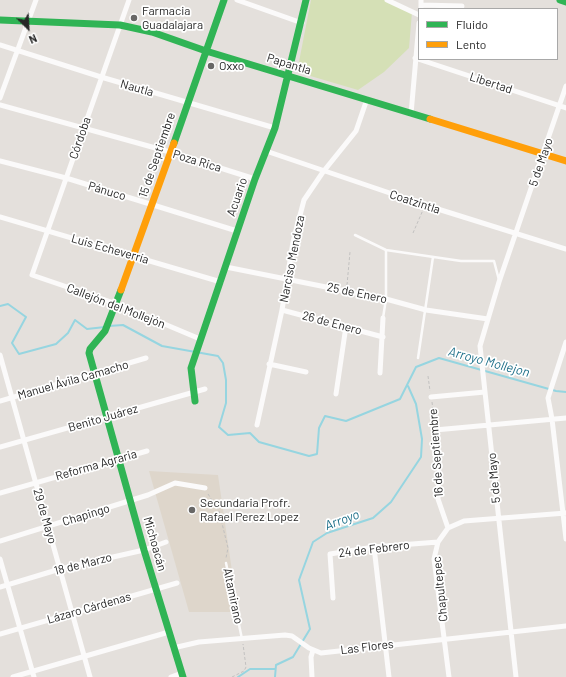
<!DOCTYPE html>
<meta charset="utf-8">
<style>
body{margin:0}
#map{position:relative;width:566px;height:677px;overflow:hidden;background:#e4e0dc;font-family:Barlow,sans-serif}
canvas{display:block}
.legend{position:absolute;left:418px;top:8px;width:140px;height:52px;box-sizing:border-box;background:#fff;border:1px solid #a8a8a8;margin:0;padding:5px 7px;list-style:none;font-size:12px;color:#262626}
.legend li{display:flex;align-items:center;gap:8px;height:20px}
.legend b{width:20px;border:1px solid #a8a8a8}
.north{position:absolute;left:8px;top:8px;width:40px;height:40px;-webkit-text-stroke:3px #fff;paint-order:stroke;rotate:156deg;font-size:11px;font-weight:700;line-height:16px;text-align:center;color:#262626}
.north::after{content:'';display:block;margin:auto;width:14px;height:18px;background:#262626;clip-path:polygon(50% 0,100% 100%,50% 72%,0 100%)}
</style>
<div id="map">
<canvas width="566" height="677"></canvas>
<ul class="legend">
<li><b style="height:5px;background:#30b455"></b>Fluido</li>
<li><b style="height:5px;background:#ff9f0a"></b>Lento</li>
</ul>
<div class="north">N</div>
</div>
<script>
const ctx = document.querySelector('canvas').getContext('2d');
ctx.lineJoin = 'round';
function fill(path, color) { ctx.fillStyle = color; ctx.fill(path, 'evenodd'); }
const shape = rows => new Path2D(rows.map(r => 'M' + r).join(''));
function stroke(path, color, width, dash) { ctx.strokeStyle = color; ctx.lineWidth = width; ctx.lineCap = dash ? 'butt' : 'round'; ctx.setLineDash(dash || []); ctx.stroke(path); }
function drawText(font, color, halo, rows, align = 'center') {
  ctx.font = font + ' Barlow,sans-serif'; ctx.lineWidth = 3.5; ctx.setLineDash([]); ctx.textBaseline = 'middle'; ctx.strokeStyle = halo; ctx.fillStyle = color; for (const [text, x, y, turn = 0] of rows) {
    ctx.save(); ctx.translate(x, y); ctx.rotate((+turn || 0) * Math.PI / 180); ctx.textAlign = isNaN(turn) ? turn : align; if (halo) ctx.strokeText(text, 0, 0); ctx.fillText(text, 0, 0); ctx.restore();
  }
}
const education = shape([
 [149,471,218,475,238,612,189,612]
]);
const pitch = shape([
 [311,0,386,0,412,12,409,48,384,72,358,90,297,72]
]);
const stream = shape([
 [0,306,8,304,26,317,12,343,19,354,56,344,68,333,75,320,87,329,105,327],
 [109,326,123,325,162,346,218,356,223,363,226,380,226,403,219,427,228,435,250,433,259,442,309,456,317,454,319,428,325,416,346,421,400,399,416,367,439,358,556,391,566,392],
 [238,677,250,669,275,669],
 [275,677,276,665,293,657,310,629,299,580,313,542,327,533,373,518,391,502,421,457,422,439,416,404,408,386]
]);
const path = shape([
 [413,233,423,210],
 [347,285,350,252],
 [428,376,430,391],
 [432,402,435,425],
 [436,436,439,465],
 [208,494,219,511,228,548,226,558],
 [232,677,244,671,246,667,243,644]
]);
const lane = shape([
 [355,235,386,250,461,261,494,261,499,280],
 [383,318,386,299,386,250],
 [418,358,433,257],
 [226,563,242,639]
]);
const street = shape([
 [129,0,32,275,117,304,200,339],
 [237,0,302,23],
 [387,0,419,15],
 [421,5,462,6,461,9],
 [421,9,421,0],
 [0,45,101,77,275,128],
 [415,58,566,108],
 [0,98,36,0],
 [0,105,170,152,255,179],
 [411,114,419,23],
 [266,151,425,205,566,249],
 [0,161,66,178,237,231],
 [0,217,221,282],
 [226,267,386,299,426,310,488,319],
 [282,310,383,337],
 [566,342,548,398,552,419,566,539],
 [0,355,90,677],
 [269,364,306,372],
 [380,373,383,318],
 [336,394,346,326],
 [431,397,485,392],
 [0,401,146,358],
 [257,425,282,310,293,242,304,200,323,172,356,131,367,99],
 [435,430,566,418],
 [0,447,205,389],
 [439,471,438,499,448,528],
 [0,493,147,451],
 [0,541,148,495,175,483,205,488],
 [374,547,389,677],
 [0,559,34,677],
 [0,587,60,569,144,550,166,542],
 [333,598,330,554,374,547,438,542],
 [0,634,177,583],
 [173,648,199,642,285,635,292,636,309,648,321,653,566,626],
 [13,677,169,632],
 [171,677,182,673],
 [312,677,311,657,313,650],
 [449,677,434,559,438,542,448,528,464,521,566,513],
 [516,677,480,346,499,282,566,86]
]);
const fast = shape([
 [560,0,566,2],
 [0,20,120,25,152,32,206,51,430,119],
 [174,143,224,0],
 [121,290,105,331,90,349,89,353,144,550,183,677],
 [195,401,191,368,255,179,275,128,306,0]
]);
const slow = shape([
 [430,119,566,161],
 [121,290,174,143]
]);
const markers = [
 [134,18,4,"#686766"],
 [211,66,4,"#686766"],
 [192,510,4,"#686766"]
];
const poiNames = [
 ["Farmacia",142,11],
 ["Guadalajara",142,25],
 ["Oxxo",219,66],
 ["Secundaria Profr.",200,503],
 ["Rafael Perez Lopez",200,517]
];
const streetNames = [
 ["Papantla",289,64,17],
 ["Libertad",491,83,18],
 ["Nautla",137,88,16],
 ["Córdoba",80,138,-71],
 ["15 de Septiembre",157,155,-71],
 ["Poza Rica",197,161,17],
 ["5 de Mayo",541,162,-71],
 ["Pánuco",107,191,17],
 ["Acuario",237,197,-71],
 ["Coatzintla",415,202,18],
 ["Luis Echeverría",110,249,16],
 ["Narciso Mendoza",292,259,-79],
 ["25 de Enero",357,293,12],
 ["Callejón del Mollejón",116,306,21],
 ["26 de Enero",332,323,15],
 ["Manuel Ávila Camacho",73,380,-16],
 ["Benito Juárez",103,418,-16],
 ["16 de Septiembre",436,453,-94],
 ["Reforma Agraria",96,465,-16],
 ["5 de Mayo",494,478,-95],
 ["Chapingo",86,515,-17],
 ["29 de Mayo",45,516,74],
 ["Michoacán",155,544,74],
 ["24 de Febrero",374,549,-7],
 ["18 de Marzo",83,564,-14],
 ["Chapultepec",440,589,-96],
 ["Altamirano",233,596,78],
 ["Lázaro Cárdenas",89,608,-16],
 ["Las Flores",367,647,-7]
];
const waterNames = [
 ["Arroyo Mollejon",489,362,15],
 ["Arroyo",342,520,-20]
];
fill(education, '#ded6cb');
fill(pitch, '#d5e0b6');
stroke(stream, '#96d5e0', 2);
stroke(path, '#c2c1c0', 1, [3, 2]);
stroke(lane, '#fbfafa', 2.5);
stroke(street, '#fbfafa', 5);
stroke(fast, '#30b455', 7);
stroke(slow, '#ff9f0a', 7);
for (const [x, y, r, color] of markers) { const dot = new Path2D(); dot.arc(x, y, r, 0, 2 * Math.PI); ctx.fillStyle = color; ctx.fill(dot); stroke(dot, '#fff', 1.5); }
drawText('12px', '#262626', '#fff', poiNames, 'left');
drawText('12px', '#262626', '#fff', streetNames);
drawText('italic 13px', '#1a6d87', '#fff', waterNames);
</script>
